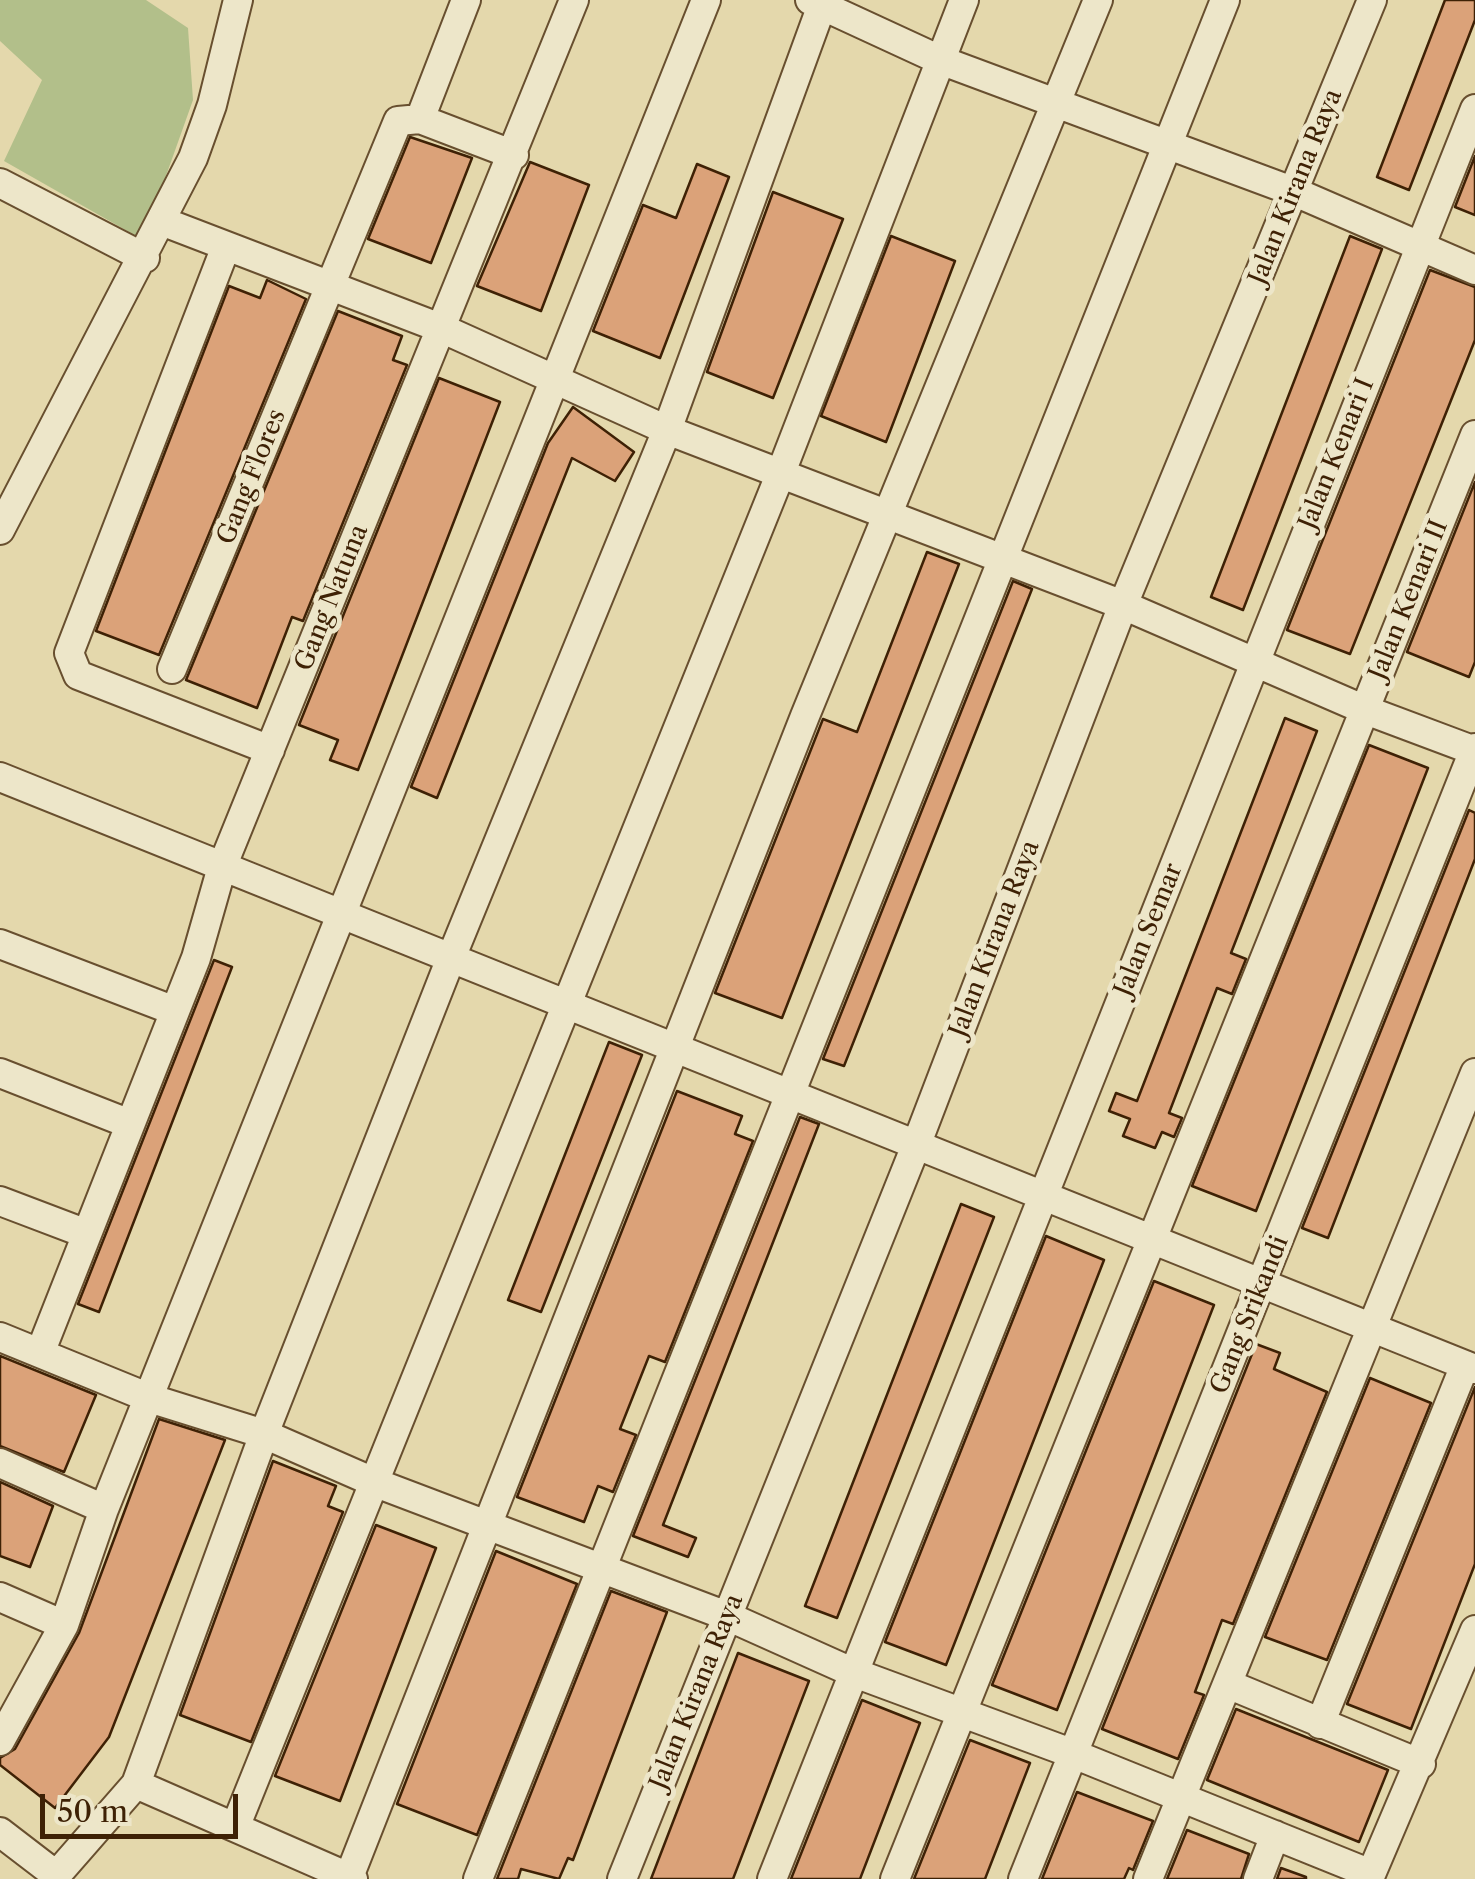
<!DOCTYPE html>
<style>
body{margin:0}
#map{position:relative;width:1475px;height:1879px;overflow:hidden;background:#e4d8ac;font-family:"Libre Caslon Text",serif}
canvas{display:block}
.scale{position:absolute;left:40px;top:1794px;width:198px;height:45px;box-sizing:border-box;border:5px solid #3e2105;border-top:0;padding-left:12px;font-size:30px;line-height:35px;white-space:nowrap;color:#3e2105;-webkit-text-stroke:8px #ede6c9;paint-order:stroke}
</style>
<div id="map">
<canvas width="1475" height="1879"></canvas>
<div class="scale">50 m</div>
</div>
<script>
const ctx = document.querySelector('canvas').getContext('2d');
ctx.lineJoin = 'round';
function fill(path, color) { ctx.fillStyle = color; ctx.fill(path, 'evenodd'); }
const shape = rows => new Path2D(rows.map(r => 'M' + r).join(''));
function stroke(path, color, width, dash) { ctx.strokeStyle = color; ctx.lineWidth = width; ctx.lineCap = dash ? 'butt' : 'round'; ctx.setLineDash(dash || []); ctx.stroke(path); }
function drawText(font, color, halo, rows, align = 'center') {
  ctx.font = font + ' "Libre Caslon Text",serif'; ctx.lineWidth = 10; ctx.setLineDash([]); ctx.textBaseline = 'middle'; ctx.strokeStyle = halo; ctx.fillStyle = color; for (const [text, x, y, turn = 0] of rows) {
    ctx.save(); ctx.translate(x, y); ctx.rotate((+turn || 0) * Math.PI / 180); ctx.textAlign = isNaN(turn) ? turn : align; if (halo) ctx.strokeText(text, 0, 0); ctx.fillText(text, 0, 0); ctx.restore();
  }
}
const green = shape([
 [0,0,146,0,188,28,193,100,157,201,136,236,4,161,42,80,0,41]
]);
const building = shape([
 [1445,0,1475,0,1475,20,1409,190,1377,177,1445,0],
 [410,137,472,158,431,263,368,239,410,137],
 [1475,156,1475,215,1455,207,1475,156],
 [530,162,589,185,541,311,477,286,530,162],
 [697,164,729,177,660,358,593,331,643,205,676,218,697,164],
 [773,192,843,219,773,398,707,372,773,192],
 [891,236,955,261,886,442,821,416,891,236],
 [1350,236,1382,249,1243,610,1211,597,1350,236],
 [1430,270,1475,287,1475,340,1350,654,1287,630,1430,270],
 [267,280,306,299,159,655,96,631,229,286,260,298,267,280],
 [338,311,402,336,393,360,407,365,303,621,292,617,257,708,186,680,338,311],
 [439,378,500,402,358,770,330,760,338,740,299,725,439,378],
 [573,407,634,452,615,481,572,458,437,798,411,787,548,443,573,407],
 [1475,482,1475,662,1469,677,1407,652,1475,482],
 [927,552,959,564,782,1018,715,993,823,719,857,732,927,552],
 [1013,581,1032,589,844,1066,823,1059,1013,581],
 [1285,718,1317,731,1231,953,1246,959,1232,994,1217,988,1169,1113,1182,1118,1174,1137,1162,1132,1155,1148,1123,1136,1130,1119,1109,1111,1116,1093,1137,1101,1285,718],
 [1369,745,1428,768,1256,1211,1192,1186,1369,745],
 [1469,810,1475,813,1475,859,1328,1238,1302,1228,1469,810],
 [214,960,232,967,99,1312,78,1304,214,960],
 [609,1042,642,1055,541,1312,508,1300,609,1042],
 [677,1091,742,1116,735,1134,753,1141,665,1362,649,1356,620,1429,636,1435,613,1492,598,1486,584,1522,517,1497,677,1091],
 [800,1117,819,1124,663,1525,696,1538,688,1557,633,1536,800,1117],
 [961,1204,994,1217,837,1618,805,1606,961,1204],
 [1046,1236,1104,1260,946,1665,885,1642,1046,1236],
 [1154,1281,1214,1305,1057,1710,992,1685,1154,1281],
 [1256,1344,1280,1353,1274,1369,1327,1392,1233,1624,1222,1620,1195,1692,1204,1695,1178,1759,1102,1729,1256,1344],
 [0,1356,96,1395,64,1472,0,1446,0,1356],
 [1370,1378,1431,1403,1327,1660,1265,1637,1370,1378],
 [1475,1387,1475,1564,1411,1729,1347,1704,1475,1387],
 [159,1419,225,1440,109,1737,55,1808,0,1765,0,1758,15,1749,79,1633,159,1419],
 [273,1461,336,1486,328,1506,343,1512,251,1742,180,1715,273,1461],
 [0,1482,53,1506,30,1567,0,1556,0,1482],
 [376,1525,436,1548,340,1801,275,1776,376,1525],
 [496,1551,577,1584,477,1835,397,1804,496,1551],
 [611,1591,667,1612,573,1860,568,1858,559,1879,521,1869,518,1879,497,1879,611,1591],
 [738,1653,809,1681,733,1879,651,1879,738,1653],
 [862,1700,920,1723,860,1879,791,1879,862,1700],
 [1236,1709,1388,1770,1359,1842,1207,1780,1236,1709],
 [970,1740,1030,1763,985,1879,914,1879,970,1740],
 [1077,1792,1153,1821,1133,1870,1129,1868,1124,1879,1042,1879,1077,1792],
 [1187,1830,1249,1854,1241,1879,1167,1879,1187,1830],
 [1281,1868,1306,1877,1306,1879,1277,1879,1281,1868]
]);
const minor = shape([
 [810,0,940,60,1295,192,1475,270],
 [420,119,466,0],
 [0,183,145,258],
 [164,222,443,329,667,430,1123,605,1363,709,1475,751],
 [225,249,69,653,78,675,270,750],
 [0,530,193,158,212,105,238,0],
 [172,669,398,121,420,119,514,155],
 [0,777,1475,1369],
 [0,944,175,1011],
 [0,1073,130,1124],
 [0,1201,87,1234],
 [0,1337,152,1399,264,1434,376,1483,727,1616,852,1672,1071,1753,1371,1874],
 [40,1353,196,958,222,867,574,0],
 [0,1463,104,1509],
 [0,1597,64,1625],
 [1230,1685,1421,1764],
 [1320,1724,1465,1365],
 [0,1741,64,1625,104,1509,706,0],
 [136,1784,353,1879],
 [236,1825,780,475,964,0],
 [0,1832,56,1875],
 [349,1877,805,716,1098,0],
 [53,1879,136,1784,264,1434,451,958,667,430,822,5],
 [478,1879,1225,0],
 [622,1879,917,1143,1123,605,1372,0],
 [772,1879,1475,109],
 [895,1879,1475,435],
 [1023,1879,1475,748],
 [1148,1879,1475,1073],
 [1258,1879,1275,1835],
 [1369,1879,1475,1630]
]);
const streetNames = [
 ["Jalan Kirana Raya",1296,187,-68],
 ["Jalan Kenari I",1337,454,-68],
 ["Gang Flores",252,477,-68],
 ["Gang Natuna",332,598,-68],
 ["Jalan Kenari II",1409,600,-68],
 ["Jalan Semar",1149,930,-68],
 ["Jalan Kirana Raya",995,939,-69],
 ["Gang Srikandi",1250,1315,-68],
 ["Jalan Kirana Raya",697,1692,-68]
];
fill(green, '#b2bf8a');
fill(building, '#dba279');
stroke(building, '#3e2105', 2.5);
stroke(minor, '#684f2f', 32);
stroke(minor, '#ede6c9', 28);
drawText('25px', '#3e2105', '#ede6c9', streetNames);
</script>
